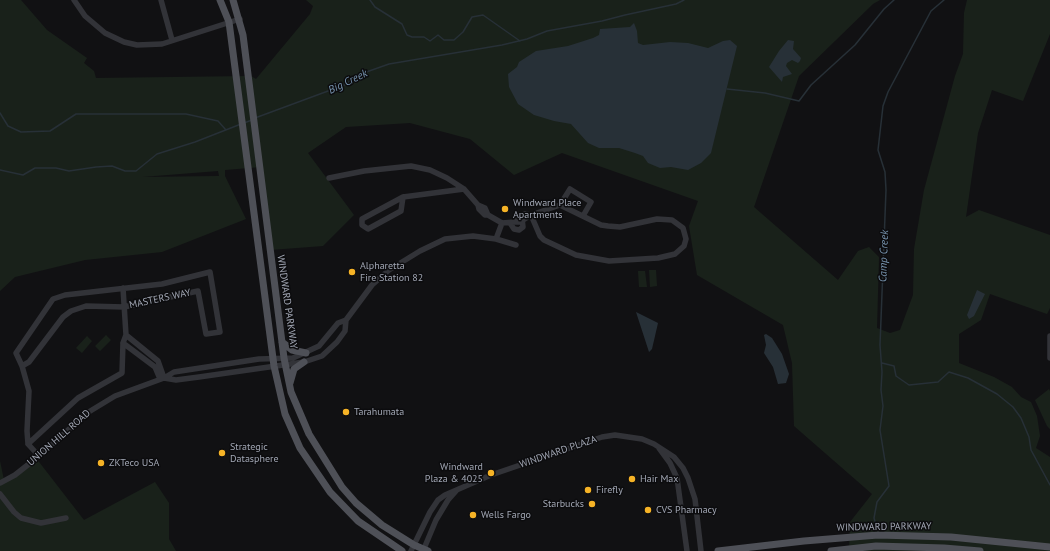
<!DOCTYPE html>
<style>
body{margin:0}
canvas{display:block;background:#111113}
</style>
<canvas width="1050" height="551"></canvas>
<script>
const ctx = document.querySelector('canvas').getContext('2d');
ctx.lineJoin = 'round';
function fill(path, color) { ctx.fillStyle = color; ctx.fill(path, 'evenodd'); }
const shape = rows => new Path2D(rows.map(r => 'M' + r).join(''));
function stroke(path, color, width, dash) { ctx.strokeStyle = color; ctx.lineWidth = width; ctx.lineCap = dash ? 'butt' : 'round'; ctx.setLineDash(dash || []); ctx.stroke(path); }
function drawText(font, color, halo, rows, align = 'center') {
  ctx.font = font + ' "PT Sans",sans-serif'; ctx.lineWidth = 3; ctx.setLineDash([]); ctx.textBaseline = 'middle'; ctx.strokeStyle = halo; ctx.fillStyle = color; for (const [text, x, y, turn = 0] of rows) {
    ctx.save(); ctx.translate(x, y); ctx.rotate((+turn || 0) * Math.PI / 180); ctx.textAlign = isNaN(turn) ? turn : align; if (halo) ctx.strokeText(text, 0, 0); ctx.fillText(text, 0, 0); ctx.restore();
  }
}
const green = shape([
 [0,0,21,0,47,30,87,58,84,63,94,71,96,78,251,76,256,79,310,14,313,6,306,0,880,0,873,4,799,76,754,207,838,280,858,251,869,247,879,257,877,328,890,333,900,330,913,295,914,249,924,190,955,76,963,54,964,13,967,0,1050,0,1050,34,1023,101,992,90,978,133,966,217,979,210,1050,235,1050,308,1047,314,990,294,981,320,959,334,959,363,994,377,1012,387,1021,397,1031,402,1037,416,1040,436,1036,448,1050,457,1050,551,849,551,850,522,872,494,794,426,792,363,783,325,697,275,689,226,698,201,562,153,514,175,470,139,410,123,346,127,308,153,354,215,323,246,270,250,261,167,225,170,225,176,246,219,162,252,85,260,15,277,0,291],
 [218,171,219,176,142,177],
 [649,270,656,270,657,286,650,287],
 [638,271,645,271,647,287,639,287],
 [106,335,111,340,100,351,95,346],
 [87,336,92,341,82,353,76,348],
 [1049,389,1050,391,1050,429,1047,426,1035,400],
 [36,458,84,520,155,482,169,503,169,539,176,551,0,551,0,461,4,480]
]);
const water = shape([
 [634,23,637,31,638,43,643,45,670,42,688,43,708,48,723,41,730,40,737,46,711,153,701,163,688,170,671,167,660,168,648,163,643,156,635,153,619,148,599,148,588,143,571,124,554,121,534,115,518,104,509,87,508,74,517,67,519,62,536,51,568,46,593,38,599,35,600,29,630,27],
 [788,40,794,41,793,49,801,58,800,61,798,63,792,60,787,63,786,66,792,74,783,77,782,82,769,67,779,51],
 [977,290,985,294,974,316,969,319,967,315],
 [636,312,658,323,652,349,649,352],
 [766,334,772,338,782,354,789,374,786,383,778,384,773,367,764,353,766,345,764,335]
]);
const stream = shape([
 [370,0,375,7,402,24,407,35,412,37,424,37,430,41,438,35,444,40,454,40,463,32,472,17,483,15,520,41],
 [727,89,765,93,799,101,811,85,855,45,884,9,894,0],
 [0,113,8,126,21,132,50,131,76,114,186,114,218,121,226,130],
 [255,118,347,84,355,76,389,64,502,45,527,39,547,31,602,21,625,15,676,4,684,0],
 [244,123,252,120],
 [0,170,23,175,35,168,56,168,69,171,96,167,112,166,125,171,136,171,157,154,195,142,241,124],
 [882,363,894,366,896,376,909,385,938,382,949,372,968,378,997,394,1013,407,1021,418,1029,437,1031,450,1050,485],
 [876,525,874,518,877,502,889,486,880,430,883,406,881,390,882,372,880,345,886,190,885,172,878,150,883,106,888,92,931,11,944,0]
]);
const minor = shape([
 [74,0,85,16,105,33,124,42,137,45,162,44,240,19],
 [161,0,172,40],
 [329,178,364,171,411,166,430,170,447,178,464,189,478,205],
 [403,197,401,211,368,229,362,225,362,219,403,197],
 [403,197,464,189],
 [478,205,485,208,488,215,485,215,479,209,478,205],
 [560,205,601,225,608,226,620,227,657,219,672,220,683,228,686,239,684,246,675,254,658,258,609,261,576,255,544,240,540,236,531,215,560,205],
 [560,205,570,189,591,202,583,216],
 [525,214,531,215,520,222,515,222,525,214],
 [488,215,502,223,515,222],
 [510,223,514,229,519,230,523,227,522,218],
 [496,239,502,223],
 [126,335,158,361,164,378],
 [1050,336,1050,358],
 [123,343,155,367,160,379],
 [22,366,29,362,63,317,71,311,86,306,124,307,198,291,206,334,220,332,210,272,162,284,65,295,53,299,16,353,22,366,29,391,27,431,28,444,39,456],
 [164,378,176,380,199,377,304,362,322,356,337,342,345,331,346,320,372,285,389,270,420,251,445,239,473,236,496,239,516,245],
 [28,444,78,398,122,373,123,343,126,335,123,288],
 [659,448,670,463,677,478,687,551],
 [0,483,15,475,39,456,87,413,115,396,164,378,174,372,259,359,293,358,319,346,338,323,346,320],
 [0,494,14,512,21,518,41,523,66,518],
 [411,551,430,512,438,500,445,495,491,475,602,437,615,435,642,439,654,444,674,457,683,468,688,478,695,499,701,551],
 [423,551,436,520,448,500,456,491]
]);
const major = shape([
 [220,0,229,22,274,366,285,414,300,448,330,492,358,521,402,551],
 [233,0,243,35,284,358,291,392,309,434,342,487,356,503,382,525,414,545,428,551],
 [282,342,292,350,306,353],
 [290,383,294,369,304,362],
 [718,551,804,541,878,535,951,537,1050,547],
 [831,551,876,546,944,548,980,551]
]);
const markers = [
 [505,209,4,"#f6b326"],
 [352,272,4,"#f6b326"],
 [346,412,4,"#f6b326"],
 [222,453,4,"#f6b326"],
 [101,463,4,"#f6b326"],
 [491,473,4,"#f6b326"],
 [632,479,4,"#f6b326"],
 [588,490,4,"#f6b326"],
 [592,504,4,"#f6b326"],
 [648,510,4,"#f6b326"],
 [473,515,4,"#f6b326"]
];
const poiNames = [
 ["Windward Place",513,203],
 ["Apartments",513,215],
 ["Alpharetta",360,266],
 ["Fire Station 82",360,278],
 ["Tarahumata",354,412],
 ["Strategic",230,447],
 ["Datasphere",230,459],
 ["ZKTeco USA",109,463],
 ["Windward",483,467,"right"],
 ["Plaza & 4025",483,479,"right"],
 ["Hair Max",640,479],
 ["Firefly",596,490],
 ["Starbucks",584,504,"right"],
 ["CVS Pharmacy",656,510],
 ["Wells Fargo",481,515]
];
const streetNames = [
 ["MASTERS WAY",160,299,-12],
 ["WINDWARD PARKWAY",287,302,82],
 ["UNION HILL ROAD",59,438,-41],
 ["WINDWARD PLAZA",558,452,-19],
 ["WINDWARD PARKWAY",884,527,-1]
];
const waterNames = [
 ["Big Creek",348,82,-26],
 ["Camp Creek",884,256,-88]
];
fill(green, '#19211a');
fill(water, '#273037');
stroke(stream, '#273037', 1.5);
stroke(minor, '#323338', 5.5);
stroke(major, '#4e5057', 7);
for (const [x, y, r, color] of markers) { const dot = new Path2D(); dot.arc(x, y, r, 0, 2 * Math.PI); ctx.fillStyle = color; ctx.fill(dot); stroke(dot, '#0c0c0e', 1.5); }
drawText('10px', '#a2a7b4', '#0c0c0e', poiNames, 'left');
drawText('10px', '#a2a7b4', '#0c0c0e', streetNames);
drawText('italic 11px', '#7895b0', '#0c0c0e', waterNames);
</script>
